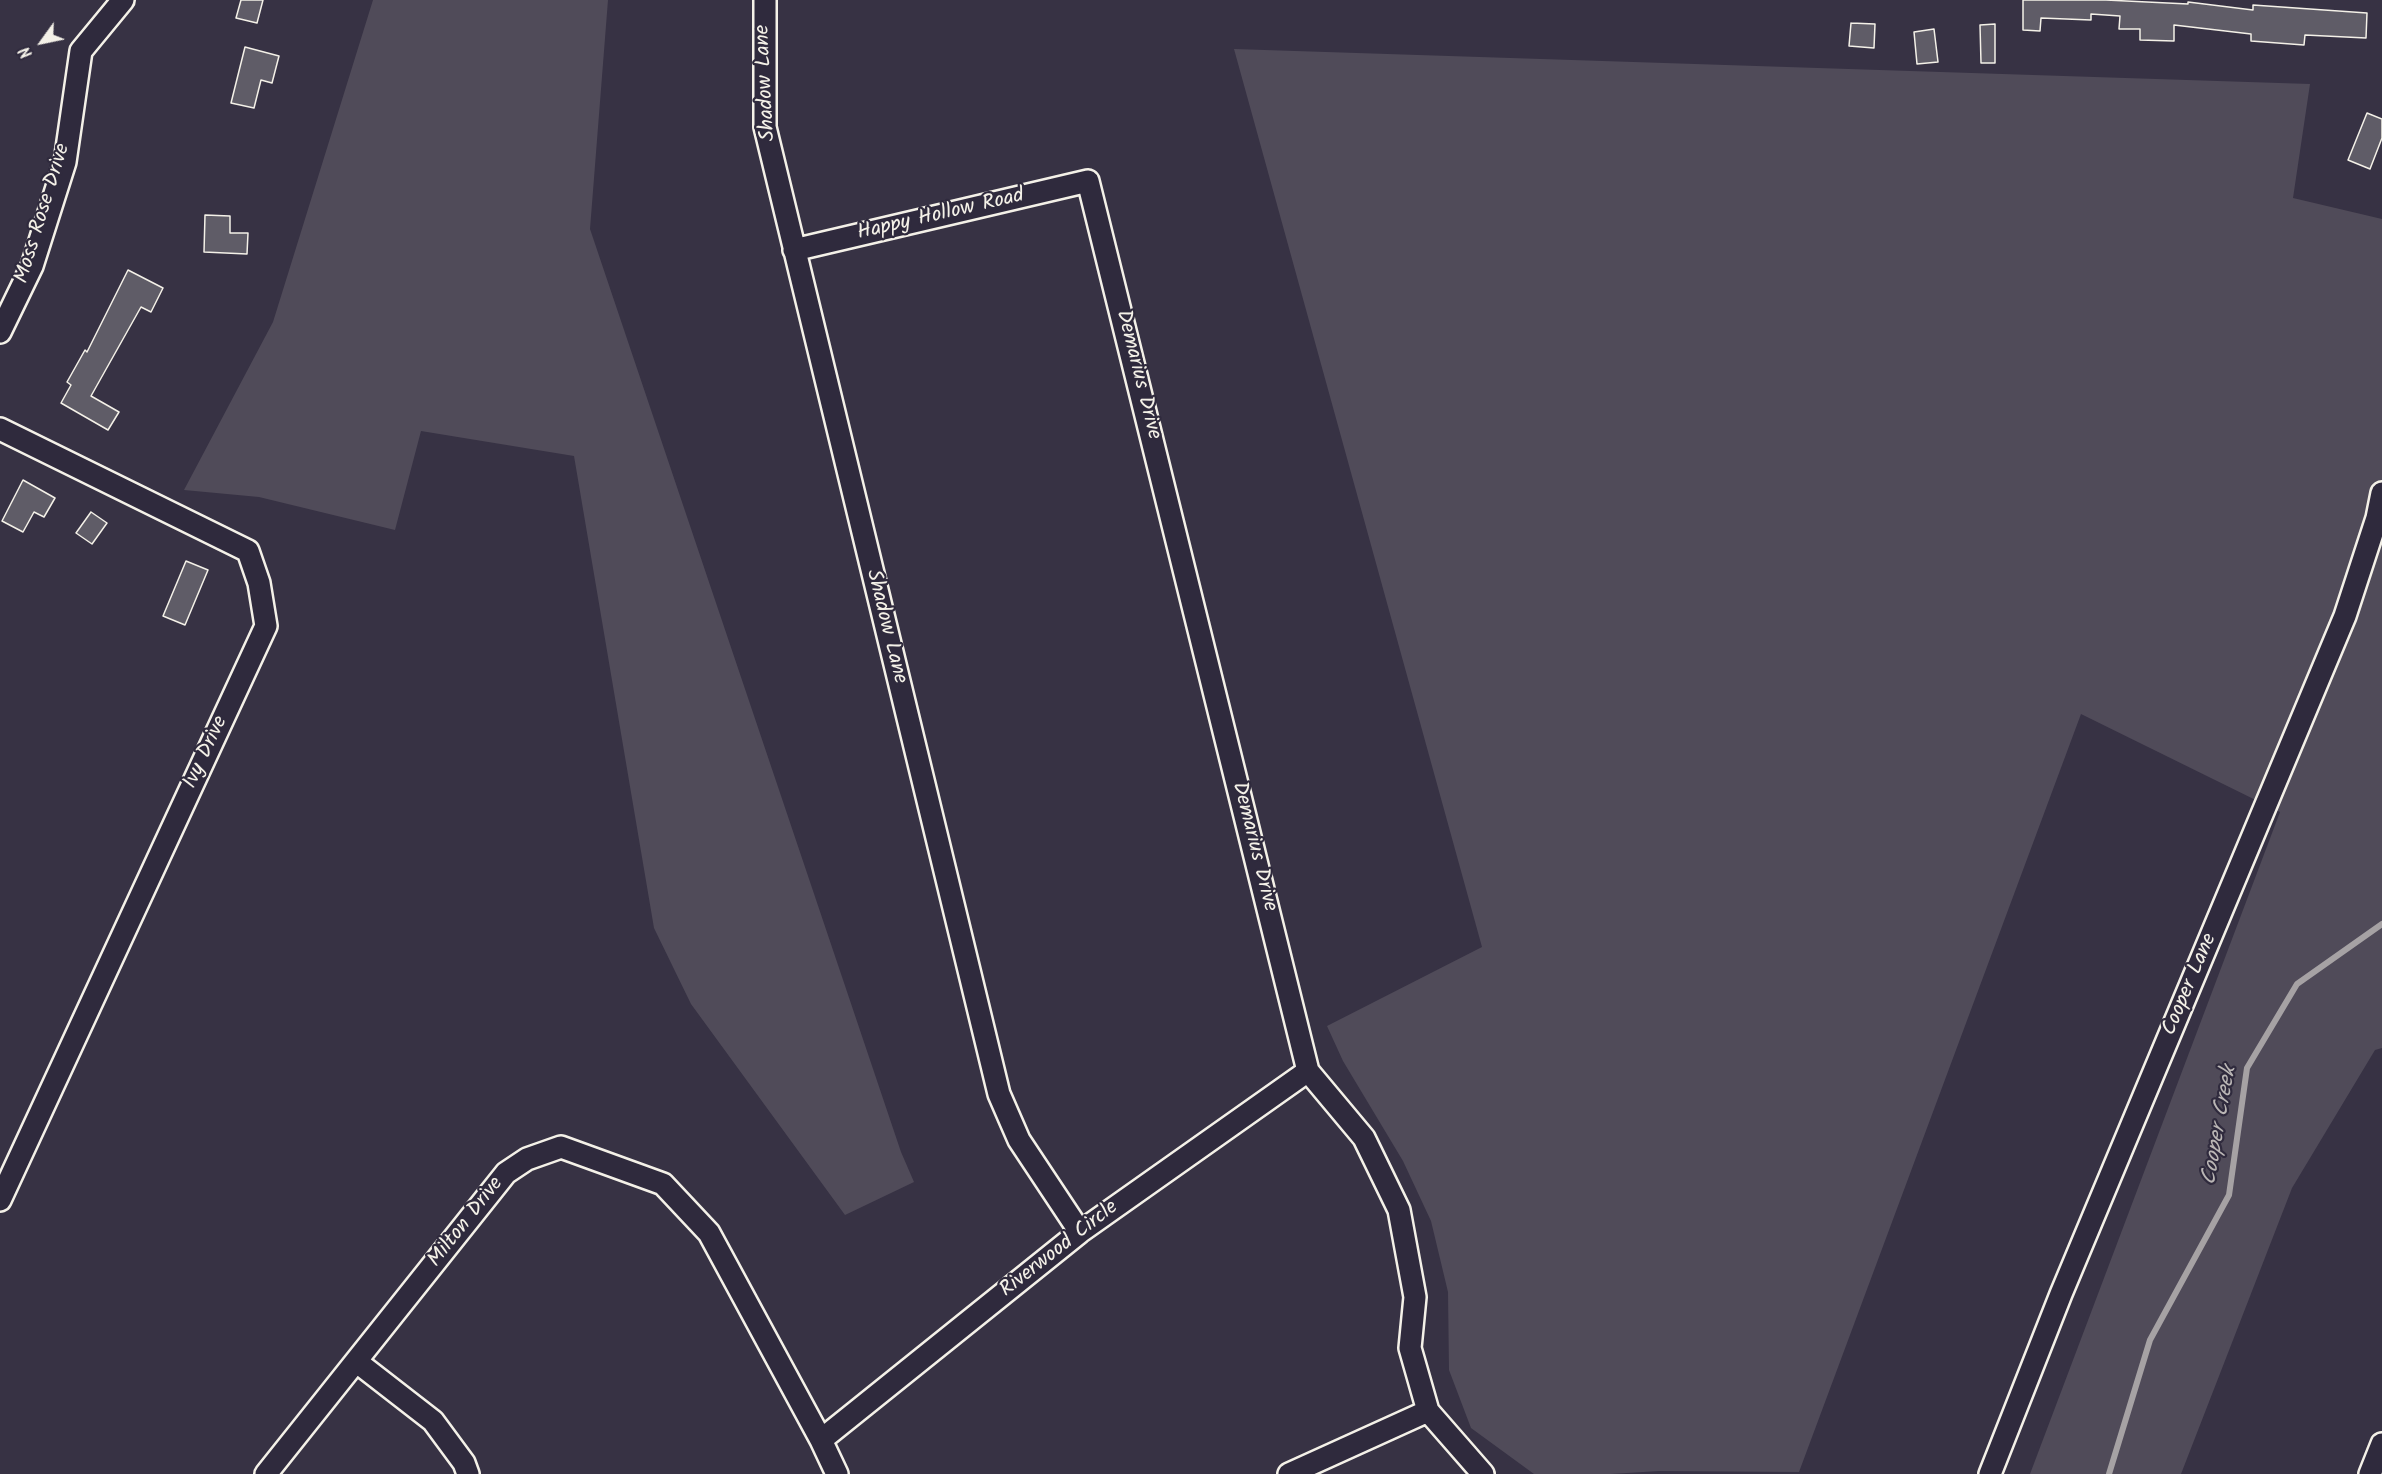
<!DOCTYPE html>
<style>
body{margin:0}
#map{position:relative;width:2382px;height:1474px;overflow:hidden;background:#373244;font-family:Kalam,sans-serif}
canvas{display:block}
.north{position:absolute;left:12px;top:12px;width:60px;height:60px;-webkit-text-stroke:4px #2f2a3d;paint-order:stroke;rotate:237deg;font-size:16px;font-weight:700;line-height:24px;text-align:center;color:#f4f1e8}
.north::after{content:'';display:block;margin:auto;width:21px;height:27px;background:#f4f1e8;clip-path:polygon(50% 0,100% 100%,50% 72%,0 100%)}
</style>
<div id="map">
<canvas width="2382" height="1474"></canvas>
<div class="north">N</div>
</div>
<script>
const ctx = document.querySelector('canvas').getContext('2d');
ctx.lineJoin = 'round';
function fill(path, color) { ctx.fillStyle = color; ctx.fill(path, 'evenodd'); }
const shape = rows => new Path2D(rows.map(r => 'M' + r).join(''));
function stroke(path, color, width, dash) { ctx.strokeStyle = color; ctx.lineWidth = width; ctx.lineCap = dash ? 'butt' : 'round'; ctx.setLineDash(dash || []); ctx.stroke(path); }
function drawText(font, color, halo, rows, align = 'center') {
  ctx.font = font + ' Kalam,sans-serif'; ctx.lineWidth = 4.5; ctx.setLineDash([]); ctx.textBaseline = 'middle'; ctx.strokeStyle = halo; ctx.fillStyle = color; for (const [text, x, y, turn = 0] of rows) {
    ctx.save(); ctx.translate(x, y); ctx.rotate((+turn || 0) * Math.PI / 180); ctx.textAlign = isNaN(turn) ? turn : align; if (halo) ctx.strokeText(text, 0, 0); ctx.fillText(text, 0, 0); ctx.restore();
  }
}
const green = shape([
 [373,0,608,0,590,229,901,1152,914,1182,845,1215,691,1004,654,928,574,456,421,431,395,530,259,497,184,490,273,322],
 [1234,49,2310,84,2293,198,2382,219,2382,1048,2375,1050,2292,1188,2181,1474,2030,1474,2280,812,2081,714,1799,1472,1659,1471,1611,1474,1534,1474,1471,1428,1449,1370,1448,1292,1431,1221,1403,1161,1343,1061,1327,1026,1482,947]
]);
const stream = shape([
 [2109,1474,2150,1340,2229,1195,2247,1068,2297,984,2382,924]
]);
const building = shape([
 [241,0,263,0,257,23,236,18,241,0],
 [2023,0,2106,0,2188,4,2188,2,2253,10,2253,5,2367,13,2366,38,2305,35,2304,45,2251,41,2251,34,2174,25,2174,41,2140,40,2140,29,2119,29,2120,16,2091,14,2091,20,2041,18,2040,31,2023,30,2023,0],
 [1851,23,1875,24,1874,48,1849,46,1851,23],
 [1995,24,1995,63,1981,63,1980,25,1995,24],
 [1934,29,1938,62,1917,64,1914,32,1934,29],
 [245,47,279,56,272,83,261,80,254,108,231,103,245,47],
 [2367,113,2382,119,2382,138,2370,169,2348,160,2367,113],
 [205,215,230,216,230,233,248,233,247,254,204,252,205,215],
 [128,270,163,288,151,312,141,307,91,396,119,412,108,430,61,403,71,385,67,382,85,350,87,352,128,270],
 [23,480,55,498,44,517,34,512,23,532,2,521,23,480],
 [91,512,107,523,92,544,76,533,91,512],
 [186,561,208,570,185,625,163,616,186,561]
]);
const minor = shape([
 [765,0,765,127,999,1094,1019,1140,1080,1232],
 [794,250,1088,181,1308,1071,1364,1138,1399,1210,1415,1297,1410,1348,1428,1411,1483,1474],
 [0,332,32,266,65,162,81,51,123,0],
 [0,429,248,551,259,583,266,626,0,1200],
 [357,1362,433,1421,464,1463,468,1474],
 [821,1440,1080,1232,1308,1071],
 [266,1474,506,1173,527,1159,561,1147,663,1184,709,1233,821,1440,837,1474],
 [1289,1474,1428,1411],
 [1990,1474,2061,1294,2345,616,2377,518,2382,493],
 [2370,1474,2382,1444]
]);
const streetNames = [
 ["Shadow Lane",767,83,-93],
 ["Moss Rose Drive",44,214,-73],
 ["Happy Hollow Road",941,216,-13],
 ["Demarius Drive",1137,375,76],
 ["Shadow Lane",885,627,76],
 ["Ivy Drive",207,753,-65],
 ["Demarius Drive",1253,847,76],
 ["Cooper Lane",2191,985,-67],
 ["Milton Drive",467,1223,-52],
 ["Riverwood Circle",1060,1250,-38]
];
const waterNames = [
 ["Cooper Creek",2221,1126,-80]
];
fill(green, '#504b59');
stroke(stream, '#a6a2a4', 6);
fill(building, '#5f5c67');
stroke(building, '#f4f1e8', 1.5);
stroke(minor, '#f4f1e8', 26);
stroke(minor, '#2f2a3d', 21);
drawText('21px', '#f4f1e8', '#2f2a3d', streetNames);
drawText('italic 22px', '#bab6b5', '#2f2a3d', waterNames);
</script>
